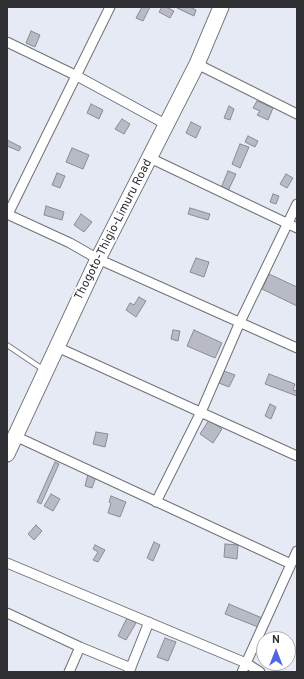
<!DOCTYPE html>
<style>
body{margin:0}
#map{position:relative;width:304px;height:679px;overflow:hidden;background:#e6eaf4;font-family:Overpass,sans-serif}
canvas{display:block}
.frame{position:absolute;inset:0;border:8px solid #2f3034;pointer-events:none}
.north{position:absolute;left:256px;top:631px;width:40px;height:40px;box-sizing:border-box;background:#fff;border:1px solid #acacae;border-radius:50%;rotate:0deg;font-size:11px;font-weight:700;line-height:16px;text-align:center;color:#2f3034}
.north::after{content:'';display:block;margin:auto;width:14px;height:18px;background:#4e69de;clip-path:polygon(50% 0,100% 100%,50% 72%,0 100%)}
</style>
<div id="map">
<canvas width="304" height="679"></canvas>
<div class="frame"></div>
<div class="north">N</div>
</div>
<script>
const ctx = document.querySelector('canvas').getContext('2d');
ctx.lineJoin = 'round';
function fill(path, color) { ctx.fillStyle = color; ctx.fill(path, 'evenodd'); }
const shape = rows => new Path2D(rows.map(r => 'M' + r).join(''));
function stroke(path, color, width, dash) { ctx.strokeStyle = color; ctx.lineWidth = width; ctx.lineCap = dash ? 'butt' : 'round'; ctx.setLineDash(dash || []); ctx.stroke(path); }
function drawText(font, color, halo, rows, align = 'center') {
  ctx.font = font + ' Overpass,sans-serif'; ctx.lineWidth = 4; ctx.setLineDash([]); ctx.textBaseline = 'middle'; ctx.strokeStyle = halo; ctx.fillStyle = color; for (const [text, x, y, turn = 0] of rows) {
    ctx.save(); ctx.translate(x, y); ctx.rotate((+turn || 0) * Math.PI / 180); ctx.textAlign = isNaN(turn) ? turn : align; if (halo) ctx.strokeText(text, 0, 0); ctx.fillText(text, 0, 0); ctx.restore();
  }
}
const building = shape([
 [142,7,150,7,143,21,136,18,142,7],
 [162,7,166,7,174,11,170,18,159,12,162,7],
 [178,7,190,7,196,10,194,16,177,8,178,7],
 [31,31,40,35,35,47,26,43,31,31],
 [257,101,273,108,268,120,257,115,260,111,253,108,257,101],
 [91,104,103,110,99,119,87,113,91,104],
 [229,106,234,109,230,120,224,118,229,106],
 [122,119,130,124,124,134,115,129,122,119],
 [191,122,201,127,196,138,186,133,191,122],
 [248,136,258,141,255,147,245,142,248,136],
 [7,140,21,147,19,151,7,146,7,140],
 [240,144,249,147,240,168,232,164,240,144],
 [72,148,89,155,83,169,66,162,72,148],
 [228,171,236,174,228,191,221,188,228,171],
 [57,173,65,176,60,188,52,185,57,173],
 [286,174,293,178,287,188,280,184,286,174],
 [273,194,279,196,276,204,270,202,273,194],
 [46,206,64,212,62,220,44,215,46,206],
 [190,208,210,214,208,220,188,214,190,208],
 [81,214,92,222,84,232,74,225,81,214],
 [196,258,209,262,204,277,190,272,196,258],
 [269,274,297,287,297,306,262,289,269,274],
 [139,297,146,301,136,317,126,310,130,303,134,305,139,297],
 [173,330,180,331,178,341,171,339,173,330],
 [194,330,222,343,215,358,187,346,194,330],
 [224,371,235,375,229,387,219,383,224,371],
 [269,374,295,384,293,390,297,391,297,396,265,384,269,374],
 [270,404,276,407,271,419,265,416,270,404],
 [209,420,222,429,213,443,200,434,209,420],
 [96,432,108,434,105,447,93,444,96,432],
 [55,462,59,464,41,504,37,502,55,462],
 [88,474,96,477,92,488,85,486,88,474],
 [51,494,60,499,53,511,44,506,51,494],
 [111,496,126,502,120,517,108,513,111,503,109,502,111,496],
 [36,525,42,531,34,540,28,534,36,525],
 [154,542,160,545,153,561,147,558,154,542],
 [225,544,238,545,237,559,224,557,225,544],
 [95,545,105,550,98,562,93,560,98,552,93,549,95,545],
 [229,604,262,618,258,627,225,614,229,604],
 [127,618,136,623,126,640,118,636,127,618],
 [165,638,176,642,168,661,157,657,165,638]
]);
const service = shape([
 [7,345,44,370]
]);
const minor = shape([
 [7,42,77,76,167,125],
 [197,64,297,114],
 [150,158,297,228],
 [7,214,70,243,98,259,297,348],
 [8,214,110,7],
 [57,347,297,456],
 [15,436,291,564],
 [156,502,201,412,240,322,297,204],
 [7,563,246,663,260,672],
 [7,613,80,647,131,668],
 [69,672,80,647],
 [129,672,149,622],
 [242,672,297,551]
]);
const trunk = shape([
 [7,454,98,259,197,64,221,7]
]);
const streetNames = [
 ["Thogoto-Thigio-Limuru Road",114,230,-63]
];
fill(building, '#b8bbc5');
stroke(building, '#888c94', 1);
stroke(service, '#6e7179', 6);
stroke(minor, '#6e7179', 11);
stroke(trunk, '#6e7179', 17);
stroke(service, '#fff', 4.5);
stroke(minor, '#fff', 9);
stroke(trunk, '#fff', 15);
drawText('12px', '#2f3034', '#fff', streetNames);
</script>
